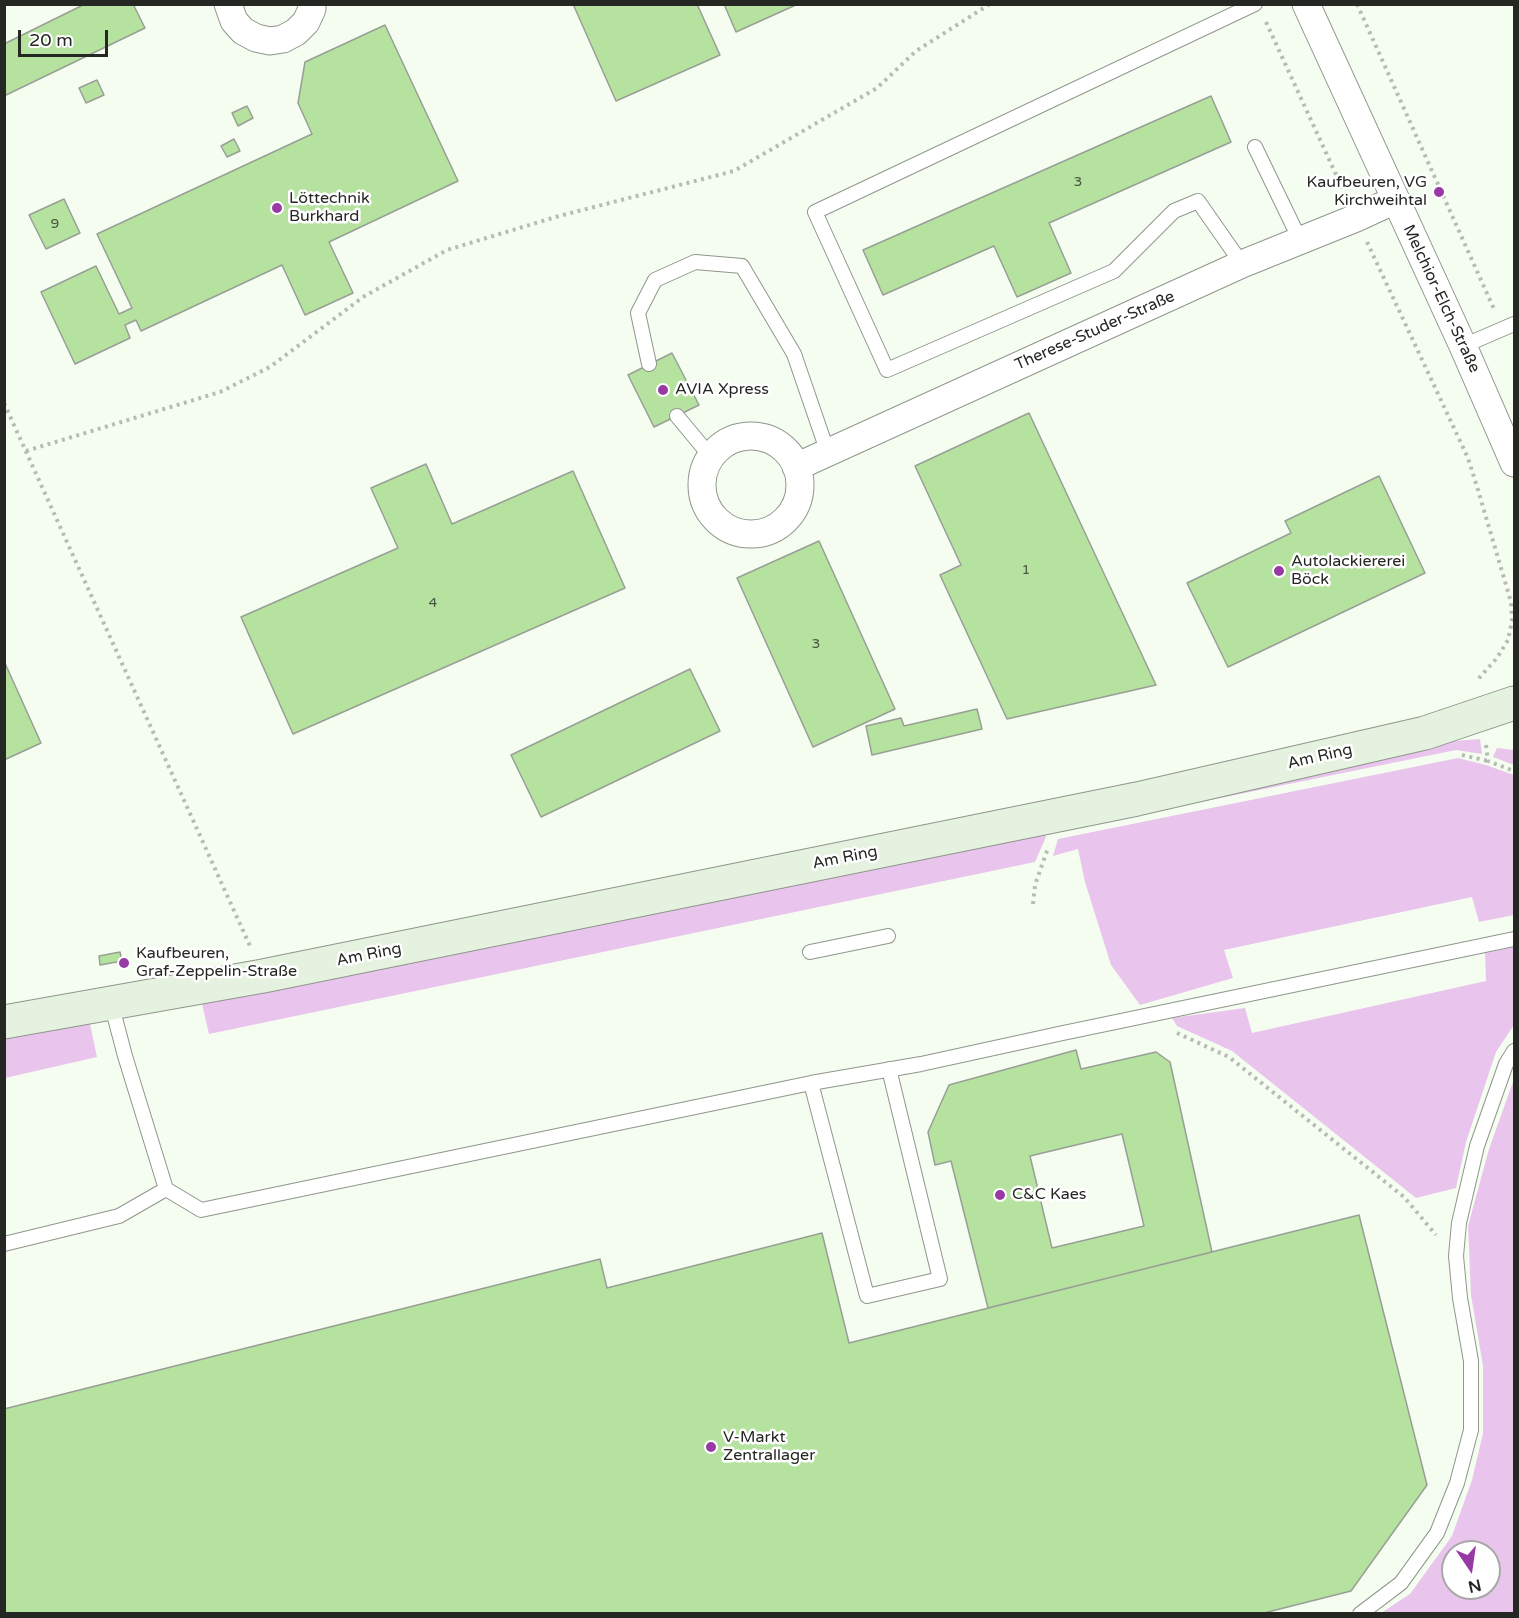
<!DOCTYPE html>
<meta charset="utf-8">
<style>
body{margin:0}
#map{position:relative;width:1519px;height:1618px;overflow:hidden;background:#f5fdf1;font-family:"Varela Round",sans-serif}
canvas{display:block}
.frame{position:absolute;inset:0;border:6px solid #252723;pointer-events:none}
.north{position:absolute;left:1441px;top:1540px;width:60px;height:60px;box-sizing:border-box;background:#fff;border:2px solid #a8a9a7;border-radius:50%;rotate:167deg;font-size:16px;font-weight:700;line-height:24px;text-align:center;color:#252723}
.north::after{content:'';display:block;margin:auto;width:21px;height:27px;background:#983aa4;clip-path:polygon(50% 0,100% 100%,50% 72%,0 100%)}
.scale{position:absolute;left:18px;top:30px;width:90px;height:27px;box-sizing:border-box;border:3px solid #252723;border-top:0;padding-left:8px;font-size:18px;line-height:21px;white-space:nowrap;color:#252723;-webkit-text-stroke:4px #fff;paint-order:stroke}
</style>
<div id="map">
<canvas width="1519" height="1618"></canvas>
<div class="frame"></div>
<div class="north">N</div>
<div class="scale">20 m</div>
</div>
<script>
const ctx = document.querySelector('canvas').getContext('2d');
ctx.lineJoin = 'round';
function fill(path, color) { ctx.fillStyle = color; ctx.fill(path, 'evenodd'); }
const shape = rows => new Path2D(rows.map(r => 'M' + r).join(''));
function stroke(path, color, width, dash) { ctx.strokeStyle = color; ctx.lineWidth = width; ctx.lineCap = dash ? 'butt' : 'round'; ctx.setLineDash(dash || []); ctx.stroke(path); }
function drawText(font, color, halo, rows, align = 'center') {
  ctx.font = font + ' "Varela Round",sans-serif'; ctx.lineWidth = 5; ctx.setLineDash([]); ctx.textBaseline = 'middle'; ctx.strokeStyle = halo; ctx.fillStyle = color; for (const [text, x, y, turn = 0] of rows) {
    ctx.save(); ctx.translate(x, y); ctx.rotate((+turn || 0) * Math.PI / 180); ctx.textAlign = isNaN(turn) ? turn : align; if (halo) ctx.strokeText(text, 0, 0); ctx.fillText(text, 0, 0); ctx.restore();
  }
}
const green = shape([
 [1480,739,1482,754,1456,750,1058,831,1428,743],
 [1497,748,1514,750,1514,765,1493,757],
 [1458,758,1486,765,1514,775,1514,915,1479,922,1472,897,1224,950,1233,978,1140,1005,1111,965,1085,882,1078,849,1053,856,1058,839],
 [1044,826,1046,837,1035,862,209,1034,202,1004],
 [1514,947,1514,1025,1496,1052,1466,1142,1456,1188,1416,1198,1232,1051,1177,1026,1172,1018,1245,1008,1252,1033,1486,981,1485,953],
 [90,1024,97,1057,5,1078,5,1039],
 [1514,1079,1514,1613,1381,1613,1410,1594,1452,1536,1472,1480,1483,1433,1483,1366,1471,1295,1468,1226,1489,1149],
 [1453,1552,1489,1552,1489,1588,1453,1588]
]);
const building = shape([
 [85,4,133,4,145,28,4,96,4,44,85,4],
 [573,4,697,4,720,55,616,101,573,4],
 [724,4,798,4,736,32,724,4],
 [385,25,458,181,329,242,353,293,305,315,282,265,141,331,136,320,125,325,130,338,75,364,41,292,96,266,119,314,132,308,97,234,312,134,298,103,305,62,385,25],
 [97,80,104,95,86,103,79,88,97,80],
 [1211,96,1231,142,1049,223,1071,273,1017,297,994,246,883,295,863,250,1211,96],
 [247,106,253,118,238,126,232,113,247,106],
 [234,139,240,151,227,157,221,146,234,139],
 [64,199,80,233,46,249,29,215,64,199],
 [672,353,699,405,654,427,628,375,672,353],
 [1029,413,1156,685,1007,719,940,575,961,565,915,466,1029,413],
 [426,464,452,524,573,471,625,588,293,734,241,617,398,548,371,488,426,464],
 [1379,476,1425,573,1228,667,1187,583,1291,533,1285,521,1379,476],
 [819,541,895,709,813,747,737,578,819,541],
 [4,661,41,743,4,760,4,661],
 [690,669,720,731,541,817,511,755,690,669],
 [977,709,982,729,872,755,866,726,901,718,904,726,977,709],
 [120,952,122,961,100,965,99,956,120,952],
 [1076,1050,1081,1069,1156,1052,1170,1062,1212,1252,988,1308,951,1161,935,1165,928,1132,949,1085,1076,1050],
 [1122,1134,1144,1226,1052,1248,1030,1156,1122,1134],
 [1359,1215,1427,1485,1351,1591,1260,1614,4,1614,4,1409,600,1259,607,1288,822,1233,849,1343,1359,1215]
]);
const path = shape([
 [1357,4,1494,309],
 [1266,22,1344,192],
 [1367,242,1468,458,1478,490,1511,602,1512,621,1508,640,1497,658,1480,677,1478,682],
 [4,403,250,946],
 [26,451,220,392,270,367,363,297,447,250,559,216,734,171,877,88,916,51,990,4],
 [1486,745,1488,761,1514,771],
 [1462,755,1488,761],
 [1033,904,1035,885,1048,848],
 [1177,1033,1229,1057,1404,1197,1436,1235]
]);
const lane = shape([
 [1255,147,1300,240],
 [1242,264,1198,201,1174,211,1114,271,887,370,815,212,1255,4],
 [1463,346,1514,324],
 [649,364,638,313,655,280,695,262,742,266,794,354,828,453],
 [677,416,711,457],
 [810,952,888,936],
 [111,1003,125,1056,166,1189,201,1210,811,1083,921,1064,1063,1033,1514,939],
 [811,1083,867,1296,940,1279,889,1069],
 [4,1244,119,1216,166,1189],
 [1360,1614,1401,1583,1437,1533,1457,1483,1471,1430,1471,1361,1460,1298,1456,1256,1459,1223,1477,1146,1506,1064,1514,1051]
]);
const street = shape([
 [228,4,234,21,243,31,256,38,270,41,283,39,296,32,306,22,312,9,312,4],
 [1306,4,1463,346,1514,463],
 '702 485a49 49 0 1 1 98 0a49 49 0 1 1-98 0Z',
 [796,467,1242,264,1356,218,1395,200]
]);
const secondary = shape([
 [4,1022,263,976,1137,799,1425,733,1514,703]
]);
const markers = [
 [1439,192,6,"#983aa4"],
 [277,208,6,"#983aa4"],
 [663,390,6,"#983aa4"],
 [1279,571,6,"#983aa4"],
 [124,963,6,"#983aa4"],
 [1000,1195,6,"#983aa4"],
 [711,1447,6,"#983aa4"]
];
const numberNames = [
 ["3",1078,182],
 ["9",55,224],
 ["1",1026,570],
 ["4",433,603],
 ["3",816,644]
];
const poiNames = [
 ["Kaufbeuren, VG",1427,183,"right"],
 ["Kirchweihtal",1427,201,"right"],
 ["Löttechnik",289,199],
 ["Burkhard",289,217],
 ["AVIA Xpress",675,390],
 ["Autolackiererei",1291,562],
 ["Böck",1291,580],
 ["Kaufbeuren,",136,954],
 ["Graf-Zeppelin-Straße",136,972],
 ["C&C Kaes",1012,1195],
 ["V-Markt",723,1438],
 ["Zentrallager",723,1456]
];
const streetNames = [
 ["Melchior-Elch-Straße",1441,299,65],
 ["Therese-Studer-Straße",1095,331,-24],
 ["Am Ring",1320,757,-13],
 ["Am Ring",845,858,-11],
 ["Am Ring",369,955,-11]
];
fill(green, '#e9c5ed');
fill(building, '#b6e2a0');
stroke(building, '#989f95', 1.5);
stroke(lane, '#8f968c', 16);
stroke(street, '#8f968c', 29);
stroke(secondary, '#8f968c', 35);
stroke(path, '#b6bcb3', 4, [3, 4.5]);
stroke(lane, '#fff', 14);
stroke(street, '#fff', 27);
stroke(secondary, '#e5f2df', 33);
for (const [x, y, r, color] of markers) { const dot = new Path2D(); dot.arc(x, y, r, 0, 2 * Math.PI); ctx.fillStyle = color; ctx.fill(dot); stroke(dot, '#fff', 2); }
drawText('14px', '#495642', null, numberNames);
drawText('16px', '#252723', '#fff', poiNames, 'left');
drawText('16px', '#252723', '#fff', streetNames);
</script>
